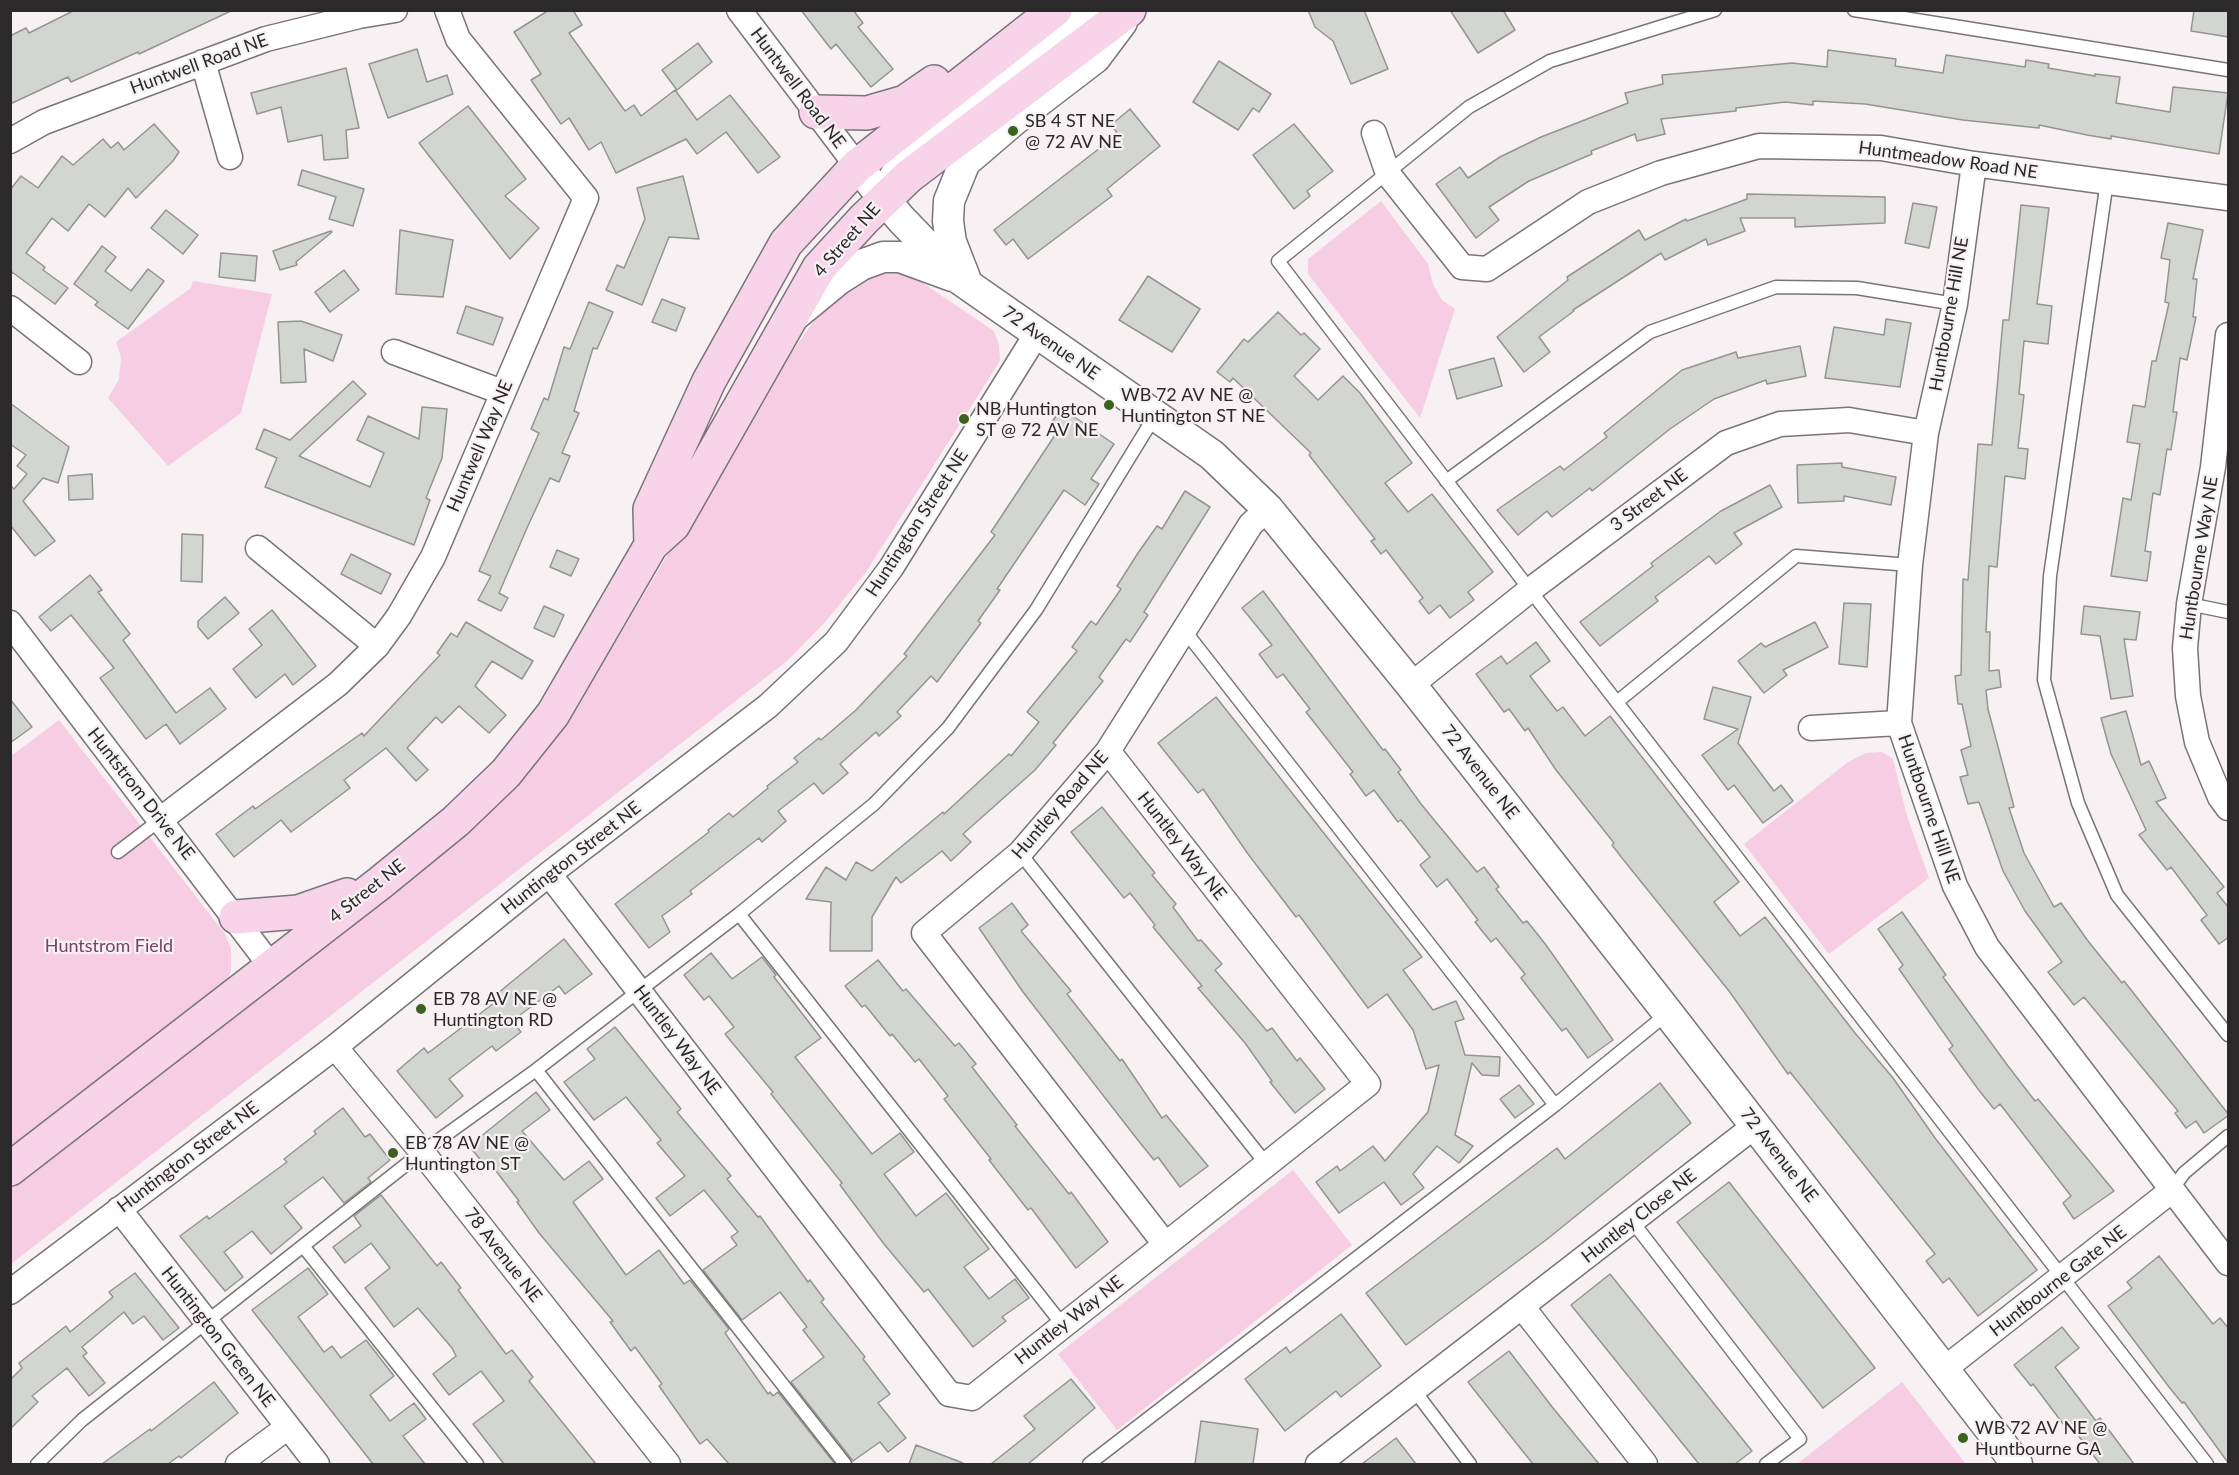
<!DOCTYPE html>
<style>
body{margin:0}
#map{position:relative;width:2239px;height:1475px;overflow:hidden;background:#f7f1f4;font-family:Lato,sans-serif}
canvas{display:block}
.frame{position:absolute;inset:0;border:12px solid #2b292a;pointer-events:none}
</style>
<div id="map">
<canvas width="2239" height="1475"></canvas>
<div class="frame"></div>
</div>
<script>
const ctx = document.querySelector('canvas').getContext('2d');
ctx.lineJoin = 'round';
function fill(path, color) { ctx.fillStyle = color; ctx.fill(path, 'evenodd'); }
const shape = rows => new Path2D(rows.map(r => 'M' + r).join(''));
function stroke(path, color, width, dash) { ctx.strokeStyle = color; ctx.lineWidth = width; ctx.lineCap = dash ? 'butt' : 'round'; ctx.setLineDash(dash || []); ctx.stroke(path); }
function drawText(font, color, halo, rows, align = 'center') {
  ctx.font = font + ' Lato,sans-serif'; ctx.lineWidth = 4.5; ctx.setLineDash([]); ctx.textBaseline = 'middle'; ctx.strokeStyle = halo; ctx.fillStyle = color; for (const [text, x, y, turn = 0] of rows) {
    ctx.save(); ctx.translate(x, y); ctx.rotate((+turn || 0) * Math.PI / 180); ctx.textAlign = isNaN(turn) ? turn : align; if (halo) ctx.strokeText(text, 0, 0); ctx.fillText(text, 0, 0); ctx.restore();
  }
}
const green = shape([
 [1381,201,1428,264,1433,284,1442,300,1455,309,1420,418,1308,274,1308,259],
 [902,269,994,331,999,345,1000,361,866,572,826,621,787,661,11,1264,11,1187,483,818,539,760,599,670,721,465,786,360,816,318,842,291,872,271],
 [193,281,272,294,241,413,168,466,108,398,119,379,121,357,116,342,191,288],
 [59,720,225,934,231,949,231,970,227,981,11,1150,11,756],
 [1882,752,1893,759,1907,816,1929,878,1829,954,1744,844,1848,762,1866,753],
 [1293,1170,1352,1245,1117,1430,1058,1354],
 [1902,1382,1966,1464,1797,1464]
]);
const building = shape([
 [75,10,233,10,139,54,138,52,71,82,68,77,10,104,10,36,26,28,29,33,75,10],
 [549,10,573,10,582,25,569,33,625,111,634,105,641,116,675,90,697,120,730,95,780,157,758,173,726,132,697,154,686,139,616,173,601,142,589,150,569,118,561,124,531,80,541,74,514,32,549,10],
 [801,10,853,10,863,23,858,27,893,69,871,87,836,44,831,49,801,10],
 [1308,10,1364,10,1388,69,1351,84,1333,41,1315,27,1308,10],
 [1450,10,1503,10,1515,30,1478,53,1450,10],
 [2194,10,2229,10,2229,37,2191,31,2194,10],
 [698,43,712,62,677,90,662,70,698,43],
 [417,49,427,82,447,75,453,94,388,118,369,64,417,49],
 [1828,50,1896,59,1895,66,1943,73,1946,55,2025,67,2026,60,2049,64,2048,68,2095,76,2095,74,2120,77,2116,103,2170,112,2173,87,2228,93,2219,154,2111,136,2111,139,2087,135,2039,125,2039,128,1963,120,1865,104,1813,101,1813,105,1785,102,1736,108,1736,111,1661,119,1665,134,1637,141,1635,134,1591,151,1592,154,1529,181,1489,207,1499,220,1476,238,1436,184,1460,167,1468,178,1500,157,1541,137,1628,103,1625,93,1663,84,1662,75,1792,63,1827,67,1828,50],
 [1219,61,1271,94,1259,112,1253,108,1238,130,1193,102,1219,61],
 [346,68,359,128,346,130,348,158,324,160,322,135,288,142,281,107,257,114,251,93,346,68],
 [468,106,526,179,505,196,539,228,510,259,419,143,468,106],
 [1130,109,1160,146,1107,189,1112,196,1028,259,1013,239,1006,245,994,230,1118,134,1111,125,1130,109],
 [154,124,179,152,173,161,136,198,128,188,105,217,89,204,68,231,52,218,26,253,45,267,43,270,68,288,55,304,12,272,10,275,10,190,21,176,38,188,62,156,73,165,103,139,111,148,118,142,124,150,154,124],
 [1294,124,1333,171,1307,191,1310,196,1294,209,1253,155,1294,124],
 [302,170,364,189,353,226,329,219,336,197,298,185,302,170],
 [683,176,699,239,669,237,642,305,606,290,617,265,624,268,645,219,637,188,683,176],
 [1747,194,1885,197,1885,223,1795,227,1795,218,1740,218,1745,231,1708,245,1706,239,1665,260,1661,253,1573,310,1574,311,1539,337,1550,352,1524,372,1497,337,1568,280,1567,277,1639,230,1645,240,1686,219,1687,221,1747,199,1747,194],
 [1913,203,1937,207,1929,248,1905,243,1913,203],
 [2021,205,2049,208,2037,304,2052,306,2048,344,2024,341,2019,394,2024,395,2018,448,2028,449,2025,479,2005,476,1997,567,1989,566,1986,632,1990,632,1989,671,1999,670,2001,687,1986,690,1988,709,2014,807,2009,808,2024,853,2054,907,2061,903,2088,941,2122,983,2124,981,2229,1115,2204,1133,2196,1121,2186,1128,2175,1113,2178,1111,2084,997,2074,1005,2048,972,2062,962,2025,911,2003,871,1979,802,1968,804,1960,777,1968,775,1961,750,1971,746,1962,704,1958,704,1955,676,1961,675,1963,579,1968,580,1978,444,1992,445,2003,320,2009,320,2021,205],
 [166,210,198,235,183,254,151,228,166,210],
 [2168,223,2203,230,2193,279,2197,279,2193,317,2196,317,2187,360,2180,358,2173,412,2177,412,2171,450,2167,449,2160,495,2153,493,2145,551,2151,552,2147,581,2111,576,2123,498,2131,500,2140,444,2127,442,2133,405,2145,407,2152,361,2156,361,2169,303,2165,302,2170,260,2161,258,2168,223],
 [400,230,453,240,443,297,396,294,400,230],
 [331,231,332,232,296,262,297,265,280,270,273,251,331,231],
 [102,246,116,257,105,271,131,291,148,269,164,281,128,329,95,305,98,302,74,284,102,246],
 [221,253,257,256,255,281,219,277,221,253],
 [344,270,359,290,330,312,315,292,344,270],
 [1148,276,1200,309,1172,352,1119,320,1148,276],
 [662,299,685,308,676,331,652,322,662,299],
 [589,302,613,312,597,349,593,348,574,411,579,413,562,453,570,456,559,482,550,478,527,528,499,593,508,598,501,611,478,600,491,576,479,571,539,433,531,429,544,398,548,400,564,347,570,349,589,302],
 [466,306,503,318,493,345,457,333,466,306],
 [1278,312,1301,335,1304,333,1320,349,1294,376,1318,400,1343,376,1360,393,1412,463,1385,483,1408,512,1432,494,1493,572,1468,592,1474,600,1450,618,1440,605,1429,614,1419,601,1423,598,1386,550,1381,554,1371,541,1375,539,1309,455,1311,453,1233,378,1230,382,1217,372,1244,339,1248,342,1278,312],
 [1886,319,1911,323,1900,387,1825,378,1834,327,1884,335,1886,319],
 [301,321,342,335,333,361,304,349,306,382,281,383,278,322,301,321],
 [1800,346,1806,376,1767,384,1766,380,1714,399,1670,429,1592,491,1590,488,1552,517,1547,511,1518,535,1497,510,1560,466,1564,470,1607,437,1604,433,1682,370,1736,352,1738,358,1800,346],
 [1494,358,1502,386,1457,399,1449,370,1494,358],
 [353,381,366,394,299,456,370,487,384,453,357,440,368,416,419,439,422,407,447,409,442,458,426,498,430,500,414,545,265,487,277,458,256,449,264,429,290,440,353,381],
 [10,403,69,447,58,483,43,478,23,501,55,541,35,556,10,525,10,485,14,489,27,474,17,466,26,455,10,444,10,403],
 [1061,408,1114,444,1091,479,1099,484,1085,505,1064,490,997,589,1000,590,978,621,981,623,937,682,931,676,897,712,901,716,879,736,876,732,840,764,848,773,823,794,814,783,778,811,786,821,762,842,759,838,690,891,692,894,662,916,670,932,649,948,615,904,709,832,708,830,729,813,733,817,768,788,767,786,798,762,794,758,819,738,821,740,856,710,907,656,904,654,995,535,991,532,1057,432,1049,427,1061,408],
 [1842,463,1842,467,1896,477,1891,505,1844,496,1844,501,1798,503,1797,465,1842,463],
 [92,474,93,499,69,500,68,476,92,474],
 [1770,485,1782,507,1734,533,1742,544,1716,564,1709,556,1655,597,1658,601,1600,646,1580,622,1653,566,1651,563,1721,511,1770,485],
 [1185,491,1210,507,1144,612,1148,615,1130,642,1126,639,1099,677,1103,681,1053,743,1056,745,1035,770,963,834,971,842,951,861,942,851,901,883,896,877,872,917,872,951,830,951,831,902,806,899,826,867,846,880,856,862,872,871,943,812,944,814,1009,754,1011,756,1039,722,1027,712,1077,651,1072,647,1091,621,1096,625,1121,589,1117,586,1138,553,1157,526,1162,529,1185,491],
 [182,534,203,535,202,582,181,581,182,534],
 [557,550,579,559,571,576,550,567,557,550],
 [351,554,391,574,381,594,341,574,351,554],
 [90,575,102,590,98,592,130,634,123,640,176,713,210,688,226,709,180,744,166,724,146,739,100,678,114,668,71,615,51,631,39,617,90,575],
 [1263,591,1383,750,1385,749,1401,770,1398,772,1421,804,1477,872,1484,867,1499,887,1496,889,1523,923,1527,921,1546,945,1613,1040,1588,1058,1566,1028,1562,1031,1521,978,1525,974,1496,938,1491,942,1475,922,1478,920,1447,879,1437,887,1420,865,1430,857,1401,820,1398,822,1374,790,1366,796,1350,774,1353,772,1306,712,1310,709,1283,674,1277,678,1259,654,1272,645,1242,608,1263,591],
 [225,597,239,613,208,639,198,627,198,621,225,597],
 [1844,603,1871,604,1867,667,1839,664,1844,603],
 [544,606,564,615,554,637,534,628,544,606],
 [2084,606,2140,612,2136,640,2124,639,2133,696,2111,699,2100,636,2081,634,2084,606],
 [272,610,316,666,293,685,285,674,256,698,233,669,262,645,249,629,272,610],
 [466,622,533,661,522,679,492,661,475,686,506,715,489,733,459,706,442,723,436,717,407,748,428,770,416,781,386,748,344,780,350,788,291,832,281,820,234,857,216,834,253,806,255,809,362,733,364,736,440,655,437,653,451,633,457,637,466,622],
 [1815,622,1828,647,1783,670,1787,675,1764,693,1738,661,1761,643,1765,647,1815,622],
 [1536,642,1550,661,1530,676,1557,711,1563,707,1585,736,1610,716,1739,882,1714,902,1740,936,1765,917,1855,1033,1893,1078,1935,1138,2037,1270,1978,1316,1949,1278,1943,1283,1926,1261,1935,1254,1790,1072,1788,1074,1729,991,1622,858,1612,845,1614,843,1556,770,1528,728,1525,731,1509,709,1504,712,1476,674,1501,656,1507,664,1536,642],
 [1713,687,1751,697,1738,743,1774,791,1781,785,1793,801,1763,823,1734,785,1728,790,1702,755,1738,729,1704,719,1713,687],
 [1216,697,1422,957,1403,970,1433,1010,1456,1001,1464,1019,1455,1022,1465,1055,1500,1057,1499,1076,1482,1075,1472,1063,1455,1135,1473,1146,1459,1163,1437,1146,1413,1174,1424,1188,1401,1205,1384,1182,1339,1213,1316,1182,1337,1166,1340,1171,1373,1146,1385,1161,1428,1112,1439,1065,1426,1069,1413,1030,1387,994,1368,1008,1299,915,1296,917,1248,854,1203,789,1198,793,1158,743,1216,697],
 [10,699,32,727,10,743,10,699],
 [2126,711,2141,765,2149,761,2166,798,2156,802,2224,887,2217,893,2229,908,2229,937,2219,944,2201,920,2207,915,2171,867,2167,870,2139,835,2146,830,2111,754,2101,718,2126,711],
 [1102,807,1155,873,1152,875,1176,904,1173,907,1198,941,1201,940,1222,964,1215,970,1267,1031,1272,1028,1297,1061,1300,1058,1325,1089,1295,1113,1270,1082,1272,1081,1245,1043,1198,988,1202,986,1153,927,1155,925,1130,893,1124,898,1071,832,1102,807],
 [1012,903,1028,925,1021,931,1071,991,1067,994,1120,1061,1122,1059,1162,1118,1166,1115,1208,1166,1180,1187,1158,1157,1154,1160,1137,1139,1023,992,979,928,1012,903],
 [1902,912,1946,975,1943,977,2008,1066,2035,1101,2038,1099,2114,1191,2074,1219,2063,1203,2071,1196,2000,1104,1994,1109,1978,1089,1949,1049,1953,1046,1899,969,1903,965,1878,929,1902,912],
 [564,939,592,974,565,994,559,986,512,1021,521,1032,496,1051,492,1046,449,1079,463,1096,436,1118,397,1071,424,1048,428,1053,502,997,498,993,564,939],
 [711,953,732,979,762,957,776,975,774,977,821,1038,795,1057,872,1154,900,1133,914,1152,884,1174,898,1192,916,1216,946,1193,989,1249,964,1267,989,1299,1015,1279,1029,1298,1002,1317,1006,1321,973,1347,928,1289,924,1292,884,1244,840,1185,842,1183,771,1094,773,1092,725,1034,734,1027,709,996,704,1000,684,975,711,953],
 [878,960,903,991,906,989,955,1046,959,1043,976,1064,972,1067,1017,1125,1015,1126,1069,1194,1071,1192,1108,1242,1076,1268,1031,1208,1028,1210,989,1160,991,1159,944,1099,948,1096,919,1059,915,1062,892,1034,890,1036,865,1005,862,1007,845,986,878,960],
 [615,1027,681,1109,677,1112,731,1176,727,1179,758,1217,760,1216,808,1282,810,1280,824,1299,821,1302,865,1357,863,1359,890,1394,878,1403,906,1438,888,1452,880,1442,853,1461,791,1382,824,1357,803,1330,807,1327,780,1292,742,1320,703,1270,737,1245,731,1237,738,1232,704,1190,670,1216,656,1198,685,1176,657,1143,661,1140,626,1097,594,1120,564,1082,595,1059,587,1049,615,1027],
 [1660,1083,1691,1123,1546,1240,1406,1345,1366,1293,1557,1148,1565,1159,1660,1083],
 [1519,1085,1534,1104,1515,1118,1500,1099,1519,1085],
 [536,1092,550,1110,522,1131,564,1180,589,1161,603,1179,573,1202,626,1275,659,1250,684,1284,690,1280,729,1329,725,1333,768,1394,770,1392,773,1396,778,1392,835,1464,729,1464,707,1439,700,1444,659,1386,662,1384,635,1347,631,1351,610,1322,613,1321,539,1233,517,1202,519,1201,493,1167,489,1170,469,1146,536,1092],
 [343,1108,365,1137,370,1134,390,1160,368,1178,371,1182,344,1203,323,1177,284,1206,302,1228,271,1254,252,1231,224,1252,243,1277,225,1291,180,1236,207,1216,209,1219,287,1162,284,1159,316,1134,314,1131,343,1108],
 [1729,1182,1875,1368,1823,1408,1677,1222,1729,1182],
 [381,1195,437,1266,441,1262,461,1288,458,1290,506,1354,512,1350,533,1377,529,1381,596,1464,504,1464,473,1424,504,1401,481,1371,449,1395,433,1374,456,1356,452,1348,418,1308,394,1327,365,1288,390,1268,371,1243,345,1263,333,1247,361,1226,354,1216,381,1195],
 [2159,1256,2213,1324,2220,1318,2229,1329,2229,1464,2184,1402,2182,1403,2169,1387,2108,1306,2132,1288,2127,1282,2159,1256],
 [308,1268,328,1294,298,1317,324,1352,332,1346,341,1358,366,1340,394,1376,370,1395,390,1421,414,1403,426,1419,403,1436,425,1464,373,1464,252,1310,308,1268],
 [135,1273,179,1328,163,1340,144,1316,133,1324,124,1312,82,1347,87,1353,83,1356,105,1383,89,1396,67,1368,32,1396,38,1402,10,1429,10,1380,22,1368,19,1363,66,1326,70,1332,113,1297,109,1292,135,1273],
 [1610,1274,1752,1451,1735,1464,1699,1464,1571,1305,1610,1274],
 [1341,1314,1381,1366,1341,1397,1336,1391,1285,1431,1245,1379,1286,1347,1290,1353,1341,1314],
 [2062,1327,2079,1348,2055,1367,2096,1421,2100,1418,2134,1464,2100,1464,2071,1426,2067,1429,2033,1384,2031,1386,2014,1365,2062,1327],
 [1509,1351,1553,1408,1599,1464,1533,1464,1509,1434,1468,1382,1509,1351],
 [1071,1379,1095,1408,1028,1464,991,1464,1035,1429,1024,1416,1071,1379],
 [214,1382,238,1413,181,1458,179,1456,168,1464,102,1464,150,1429,151,1431,214,1382],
 [1201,1421,1258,1429,1253,1464,1195,1464,1201,1421],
 [1396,1438,1416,1464,1362,1464,1396,1438],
 [916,1445,963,1463,962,1464,909,1464,916,1445]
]);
const service = shape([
 [1715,10,1550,61,1469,107,1278,261,1530,590,2207,1464],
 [1854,10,2228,70],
 [2107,181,2050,576,2044,680,2078,803,2117,895,2228,1035],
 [1446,481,1650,332,1776,287,1857,288,1955,304],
 [2189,604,2228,612],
 [1185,631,1555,1105],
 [1617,702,1796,556,1910,565],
 [118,852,160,820],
 [1020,853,1267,1165],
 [739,914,1062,1324],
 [536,1070,845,1464],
 [2171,1191,2184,1173,2228,1136],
 [1632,1221,1800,1439,1766,1464],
 [303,1246,477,1464],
 [1414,1390,1470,1464],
 [37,1464,82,1420,422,1152,536,1070,739,914,874,804,948,728,1036,610,1156,414],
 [1089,1464,1555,1105,1668,1013]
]);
const minor = shape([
 [739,10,857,166],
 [203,62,230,157],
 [1374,133,1388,174,1462,267,1487,269,1588,202,1661,173,1759,146,1881,148,1974,164,2228,198],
 [10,141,44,122,266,39,359,16,395,10],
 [1974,164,1955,304,1926,433,1910,565,1899,723,1955,886,1987,947,2228,1263],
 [10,308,79,362],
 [2228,335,2213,467,2189,604,2185,648,2188,696,2197,742,2220,797,2228,808],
 [394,352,502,392],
 [258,548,377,646],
 [10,623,270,965],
 [1411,685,1530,590,1726,443,1780,424,1849,420,1926,433],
 [1811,728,1899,723],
 [160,820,338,684,377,646,399,616,433,557,586,198,458,39,447,10],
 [549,874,949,1394,972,1398,1368,1084,1108,751],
 [335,1047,422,1152,668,1464],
 [119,1209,317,1464],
 [1165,1244,924,933,1020,853,1108,751,1251,524,1268,509],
 [10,1292,335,1047,549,874,768,706,836,642,891,568,1036,335],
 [1523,1308,1645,1464],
 [1943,1370,2171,1191],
 [238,1464,288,1427],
 [1318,1464,1756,1125]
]);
const tertiary = shape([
 [857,166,901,219,958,278,1212,455,1268,509,1411,685,1668,1013,2017,1464],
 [885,196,909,148,1089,10],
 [965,278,951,242,948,221,949,201,965,162,1014,120,1095,58,1122,22],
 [794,316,839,279,861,265,883,257,900,257,952,276]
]);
const secondary = shape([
 [816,112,867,113,905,102,934,82],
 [651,545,650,509,709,381,786,243,857,166,1055,10],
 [236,917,298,912,347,895],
 [10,1169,380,883,456,821,506,773,553,714,651,545,673,525,819,268,864,219,909,176,1129,10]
]);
const markers = [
 [1013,131,6,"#3b631e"],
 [1109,405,6,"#3b631e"],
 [964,419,6,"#3b631e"],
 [421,1009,6,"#3b631e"],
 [393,1153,6,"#3b631e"],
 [1963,1438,6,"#3b631e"]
];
const streetNames = [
 ["Huntwell Road NE",199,64,-20],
 ["Huntwell Road NE",798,88,53],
 ["Huntmeadow Road NE",1948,160,8],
 ["4 Street NE",847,240,-49],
 ["Huntbourne Hill NE",1949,314,-80],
 ["72 Avenue NE",1051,343,35],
 ["Huntwell Way NE",480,446,-67],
 ["3 Street NE",1649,500,-37],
 ["Huntington Street NE",917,523,-57],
 ["Huntbourne Way NE",2199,558,-81],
 ["72 Avenue NE",1480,772,52],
 ["Huntstrom Drive NE",141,794,52],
 ["Huntley Road NE",1060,805,-49],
 ["Huntbourne Hill NE",1929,809,71],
 ["Huntley Way NE",1182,846,52],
 ["Huntington Street NE",571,858,-38],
 ["4 Street NE",367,891,-38],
 ["Huntley Way NE",677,1040,53],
 ["72 Avenue NE",1779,1155,52],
 ["Huntington Street NE",188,1157,-37],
 ["Huntley Close NE",1639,1216,-38],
 ["78 Avenue NE",503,1255,52],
 ["Huntbourne Gate NE",2058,1281,-38],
 ["Huntley Way NE",1069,1320,-38],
 ["Huntington Green NE",218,1337,52]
];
const poiNames = [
 ["SB 4 ST NE",1025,121],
 ["@ 72 AV NE",1025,142],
 ["WB 72 AV NE @",1121,395],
 ["Huntington ST NE",1121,416],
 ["NB Huntington",976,409],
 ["ST @ 72 AV NE",976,430],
 ["EB 78 AV NE @",433,999],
 ["Huntington RD",433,1020],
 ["EB 78 AV NE @",405,1143],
 ["Huntington ST",405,1164],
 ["WB 72 AV NE @",1975,1428],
 ["Huntbourne GA",1975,1449]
];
const parkNames = [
 ["Huntstrom Field",109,946]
];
fill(green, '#f6cde3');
fill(building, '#d2d5d0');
stroke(building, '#929590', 1.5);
stroke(service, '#797577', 15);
stroke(minor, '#797577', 27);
stroke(tertiary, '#797577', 33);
stroke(secondary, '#797577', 36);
stroke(service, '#fff', 12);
stroke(minor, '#fff', 24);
stroke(tertiary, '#fff', 30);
stroke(secondary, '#f7d4ea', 33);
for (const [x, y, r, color] of markers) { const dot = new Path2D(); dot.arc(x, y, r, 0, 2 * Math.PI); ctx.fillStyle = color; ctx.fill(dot); stroke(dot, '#f7f1f4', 2); }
drawText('18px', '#2b292a', '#f7f1f4', streetNames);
drawText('18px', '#2b292a', '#f7f1f4', poiNames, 'left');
drawText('18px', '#794063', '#f7f1f4', parkNames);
</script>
